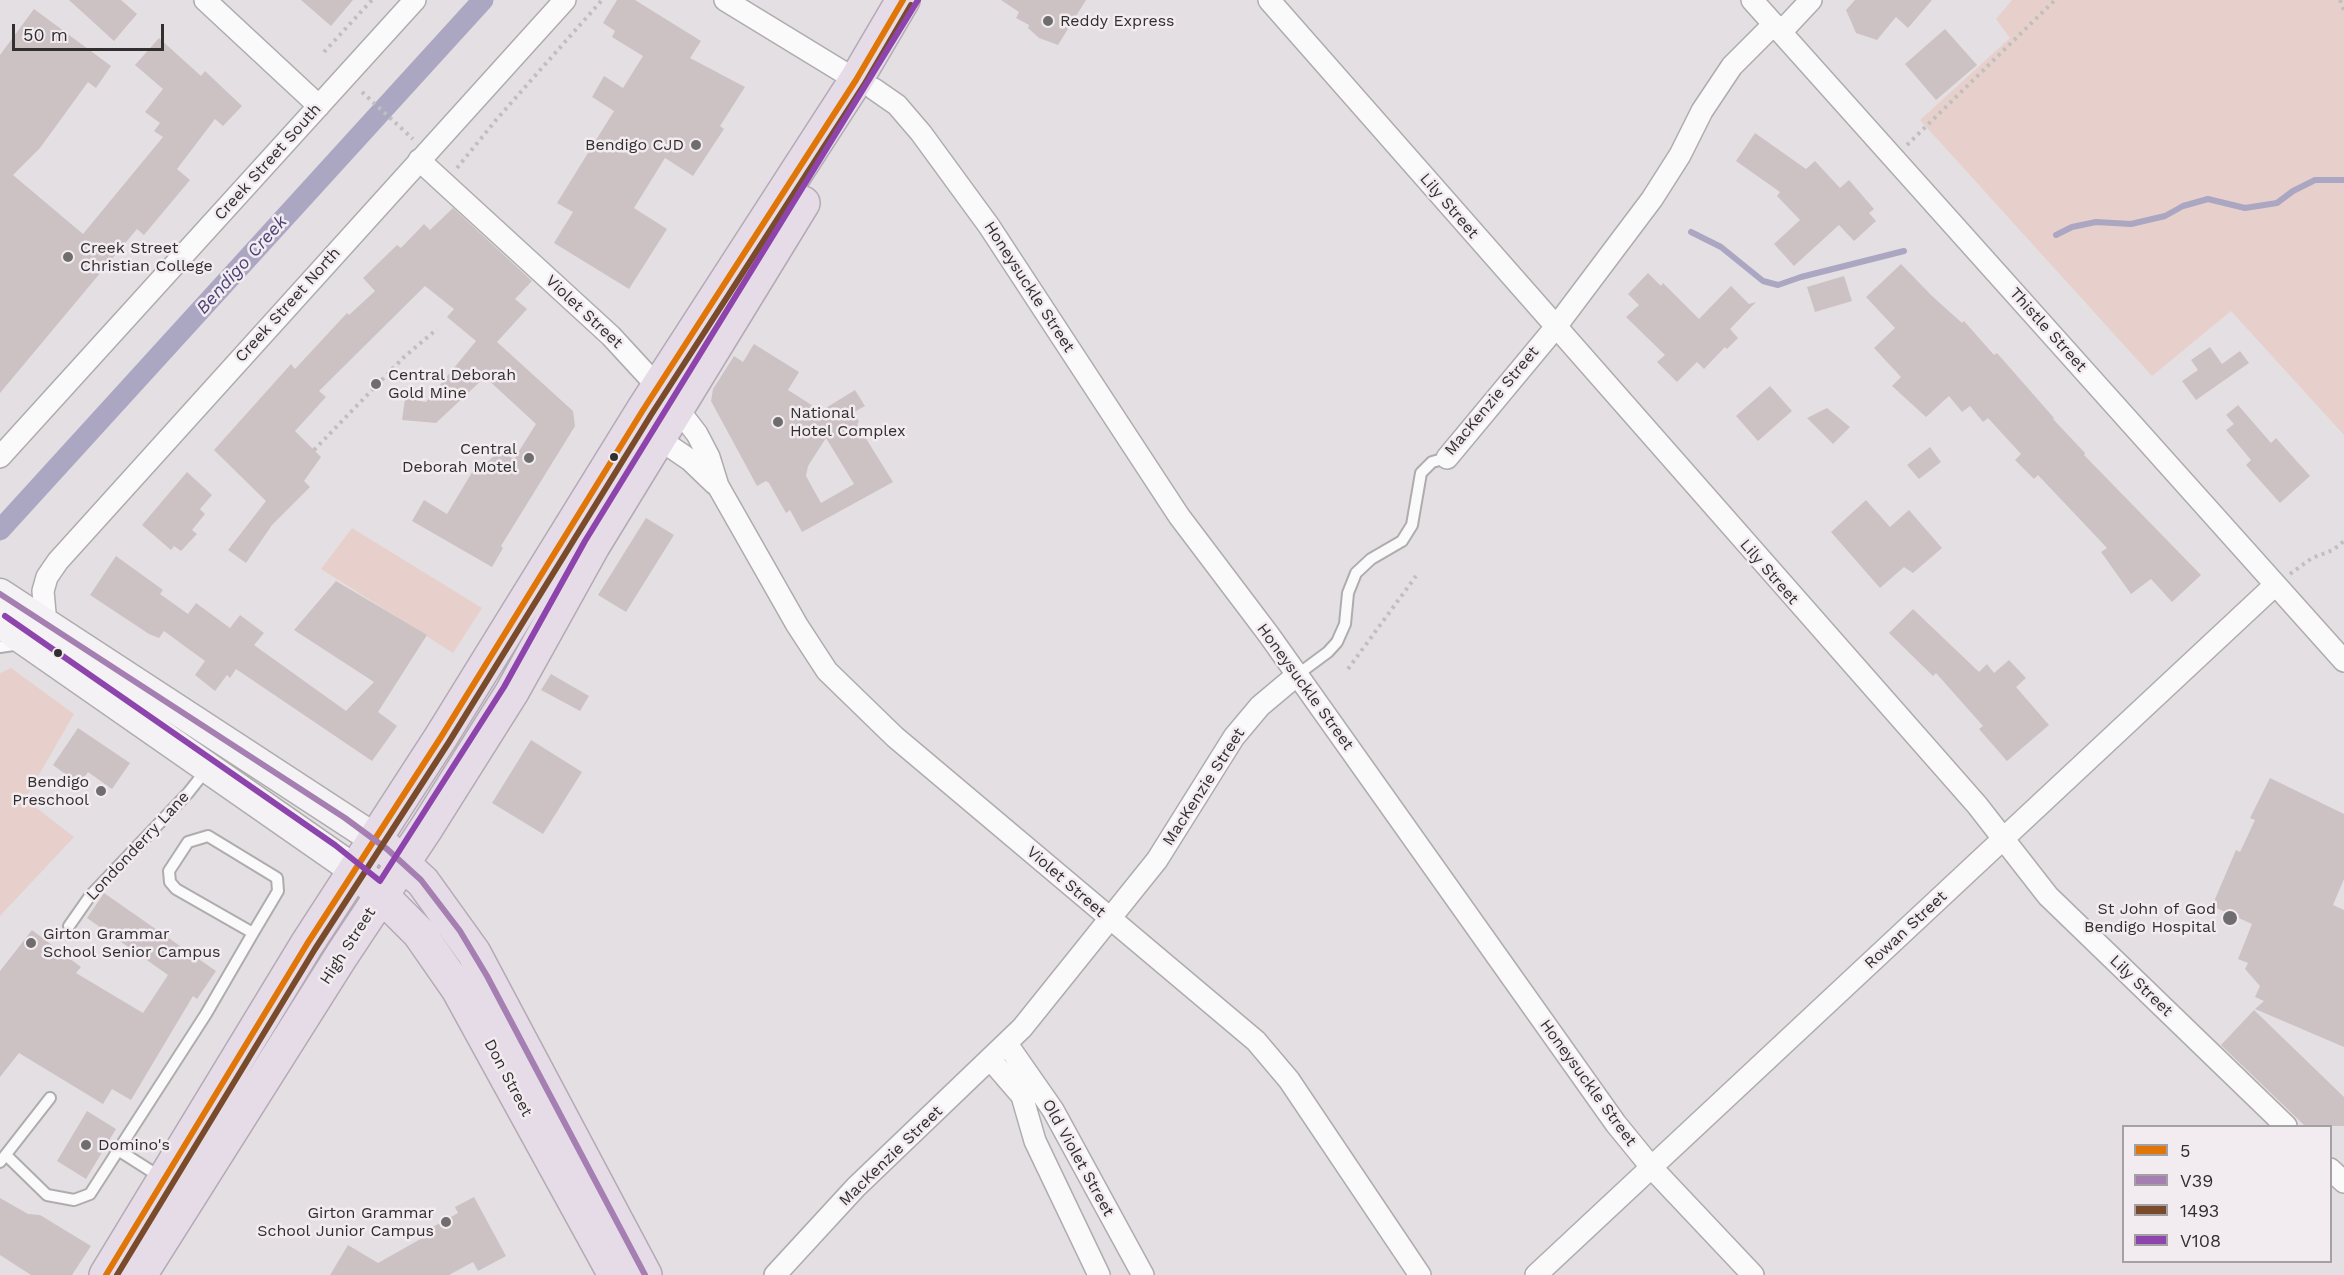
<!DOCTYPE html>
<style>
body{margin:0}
#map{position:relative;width:2344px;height:1275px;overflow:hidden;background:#e4dfe2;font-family:"Work Sans",sans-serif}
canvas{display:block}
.legend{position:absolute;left:2122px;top:1125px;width:210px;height:138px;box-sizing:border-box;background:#f2ebef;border:2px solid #a5a0a3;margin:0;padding:8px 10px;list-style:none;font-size:18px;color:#312f30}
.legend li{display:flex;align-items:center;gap:12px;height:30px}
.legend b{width:30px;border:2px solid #a5a0a3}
.scale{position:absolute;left:12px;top:24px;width:152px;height:27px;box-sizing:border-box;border:3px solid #312f30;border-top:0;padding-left:8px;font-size:18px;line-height:21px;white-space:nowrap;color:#312f30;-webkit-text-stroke:4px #f2ebef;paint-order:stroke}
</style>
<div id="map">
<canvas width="2344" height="1275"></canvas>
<ul class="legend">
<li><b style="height:8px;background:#e07607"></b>5</li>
<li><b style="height:8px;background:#a57fb2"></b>V39</li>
<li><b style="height:8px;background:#7a4b2a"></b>1493</li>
<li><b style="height:8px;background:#8e44ad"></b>V108</li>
</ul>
<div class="scale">50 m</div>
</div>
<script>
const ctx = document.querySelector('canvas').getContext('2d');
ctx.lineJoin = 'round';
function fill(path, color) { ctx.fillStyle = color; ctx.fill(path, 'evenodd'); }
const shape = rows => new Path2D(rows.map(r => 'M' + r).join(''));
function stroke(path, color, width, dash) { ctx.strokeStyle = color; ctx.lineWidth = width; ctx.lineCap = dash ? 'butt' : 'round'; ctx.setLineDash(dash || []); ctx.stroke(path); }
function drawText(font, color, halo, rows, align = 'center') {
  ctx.font = font + ' "Work Sans",sans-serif'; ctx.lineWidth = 5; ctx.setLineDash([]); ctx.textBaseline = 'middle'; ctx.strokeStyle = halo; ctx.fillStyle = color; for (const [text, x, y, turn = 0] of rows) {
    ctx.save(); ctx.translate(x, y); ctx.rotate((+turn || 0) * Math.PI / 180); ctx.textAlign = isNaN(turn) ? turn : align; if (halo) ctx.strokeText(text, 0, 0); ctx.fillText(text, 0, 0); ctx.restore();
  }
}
const green = shape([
 [2012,0,2344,0,2344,435,2231,311,2152,376,1920,120,2010,38,1996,19],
 [352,528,482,608,453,653,321,569],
 [11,668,74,714,25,799,74,837,0,916,0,673]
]);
const stream = shape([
 [1691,232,1721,247,1763,281,1778,285,1801,277,1904,251],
 [2056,235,2072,227,2096,222,2131,224,2165,216,2183,206,2208,199,2245,208,2277,203,2293,191,2315,180,2344,180]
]);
const canal = shape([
 [0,530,483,0]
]);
const building = shape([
 [69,0,121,0,137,14,114,41],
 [301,0,353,0,331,26],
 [617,0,635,0,701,41,690,58,745,87,720,126,724,129,693,176,665,158,634,208,667,229,629,289,554,243,573,212,557,203,614,111,592,97,604,76,623,88,643,56,612,37,615,31,603,23],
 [1001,0,1086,0,1058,45,1039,38,1028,28,1029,25,1016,18,1019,12],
 [1855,0,1932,0,1908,28,1896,17,1877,40,1856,33,1846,10],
 [34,9,111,66,96,88,88,82,40,148,13,175,83,234,163,137,154,131,160,123,145,112,163,89,135,65,159,38,201,76,205,71,242,106,223,126,215,119,177,169,190,180,144,235,137,229,0,393,0,55],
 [1945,29,1977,65,1936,100,1905,64],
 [1755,133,1806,169,1815,161,1840,188,1849,180,1874,209,1869,213,1876,221,1854,241,1839,225,1794,266,1774,244,1800,220,1777,196,1780,192,1736,161],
 [453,208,532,281,515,299,527,309,497,342,573,411,575,426,501,546,503,548,492,567,412,521,424,500,447,514,474,469,478,471,499,451,514,459,536,424,485,377,436,423,402,420,405,398,426,402,476,341,447,317,454,309,425,286,319,391,326,397,295,431,321,457,304,481,310,487,272,525,246,563,228,550,266,501,214,450,291,364,295,369,347,313,349,315,375,291,363,278,397,245,401,248,424,224,430,230],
 [1901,264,1932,296,1962,323,1964,321,1994,355,1997,353,2054,418,2053,419,2085,453,2084,455,2201,575,2172,602,2151,579,2131,594,2101,552,2107,548,2038,475,2034,479,2015,460,2021,454,1988,418,1983,422,1970,406,1962,412,1949,396,1926,417,1892,386,1901,377,1874,348,1895,328,1866,297],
 [1648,273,1661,286,1663,283,1699,319,1731,286,1749,304,1756,302,1730,329,1738,338,1727,349,1725,347,1704,369,1697,362,1677,382,1657,362,1665,355,1626,317,1639,305,1628,294],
 [1844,276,1852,301,1815,312,1807,287],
 [754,344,799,372,788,390,821,411,855,390,865,406,854,412,859,422,857,424,893,482,802,532,790,510,786,513,769,483,766,481,757,486,711,401,713,389,734,356,743,362],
 [826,438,854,484,821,503,806,476,808,466],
 [2210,347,2222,364,2240,351,2249,363,2196,400,2182,381,2198,370,2191,360],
 [1770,386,1792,411,1758,441,1736,416],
 [2238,405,2271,443,2276,438,2310,476,2280,503,2246,465,2251,460,2226,430,2234,424,2226,415],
 [1827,408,1850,427,1833,444,1807,418],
 [1930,447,1941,462,1919,479,1907,465],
 [187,472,212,495,200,509,205,514,192,530,197,534,181,551,174,546,171,550,142,525],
 [1866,500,1890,527,1909,510,1942,548,1913,573,1904,567,1880,588,1831,532],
 [646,518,674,535,626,612,598,595],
 [116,556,163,590,160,594,188,614,196,603,230,628,240,615,264,633,254,645,346,711,374,682,294,630,336,581,427,635,378,712,397,726,372,761,236,669,230,678,227,675,215,691,195,675,205,661,164,631,159,638,149,634,90,595],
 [1913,609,1979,672,1987,664,1994,673,2009,660,2026,678,2016,687,2049,725,2007,761,1979,729,1983,726,1936,673,1933,676,1889,633],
 [551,674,589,696,580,711,541,690],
 [78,728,130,763,112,789,88,772,79,784,53,765],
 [531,740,582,772,543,834,492,803],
 [2270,778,2344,814,2344,879,2333,905,2344,910,2344,1047,2255,1009,2264,1001,2255,997,2260,986,2245,969,2248,963,2238,959,2252,924,2212,906,2236,850,2240,852,2255,820,2250,818],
 [104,893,216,971,197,999,193,996,131,1100,112,1089,103,1104,19,1053,0,1077,0,971,32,930,81,967,76,973,143,1013,168,975,87,918],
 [2254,1010,2344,1097,2344,1126,2305,1126,2221,1045],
 [87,1111,116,1129,86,1179,57,1161],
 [474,1197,506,1256,478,1271,473,1262,449,1275,330,1275,348,1245,378,1263,433,1232,431,1228,458,1213,455,1207],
 [0,1198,28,1214,40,1215,91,1246,72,1275,31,1275,0,1255]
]);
const path = shape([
 [2340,0,2344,10],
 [324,52,372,0],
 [362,92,413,139],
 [1907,145,2055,0],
 [457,168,496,120,602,0],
 [314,450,403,358,437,329],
 [2290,574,2312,558,2333,550,2344,541],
 [1348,669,1416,576]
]);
const lane = shape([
 [0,647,20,644],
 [1297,675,1328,652,1337,642,1345,624,1348,593,1356,573,1371,559,1402,541,1412,525,1421,473,1432,462,1447,458],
 [69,926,90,896,188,793,207,769],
 [118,1150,162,1178],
 [7,1156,47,1195,74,1200,90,1194,206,1014,253,933,278,891,277,878,208,836,188,842,169,871,170,882,176,889,253,933],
 [0,1162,50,1098]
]);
const street = shape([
 [205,0,319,106],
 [725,0,856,80],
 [1269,0,1977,805,2048,896,2286,1126],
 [1752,0,2344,661],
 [1781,32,1811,0],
 [874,89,897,105,921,133,989,226,1179,516,1269,635,1616,1124,1652,1168,1753,1275],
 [419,160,611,336,658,387],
 [677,408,697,434,709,457,718,486,797,625,827,671,895,737,1256,1041,1289,1080,1420,1275],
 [659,439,690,460,715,484],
 [0,457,415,0],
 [1447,458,1555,328,1652,199,1680,155,1702,111,1732,66,1774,24],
 [46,624,43,591,47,577,58,561,565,0],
 [1007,1044,1053,1110,1143,1275],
 [991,1060,1022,1096,1035,1141,1099,1275],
 [2330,1169,2344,1182],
 [775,1275,856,1187,1022,1028,1157,860,1234,737,1260,706,1297,675],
 [1536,1275,2275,585]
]);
const secondary = shape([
 [0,594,375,839],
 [0,623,356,871]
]);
const highway = shape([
 [386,848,423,882,474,953,645,1275],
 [366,880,419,933,458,989,615,1275],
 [106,1275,307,944,441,737,643,410,856,80,903,0],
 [140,1275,342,955,427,827,512,692,593,546,803,203]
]);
const bus1 = shape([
 [106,1275,307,944,441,737,643,410,856,80,903,0]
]);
const bus2 = shape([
 [0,594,345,818,387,849,421,880,460,931,487,976,645,1275]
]);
const bus3 = shape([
 [117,1275,315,949,449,742,651,415,864,85,911,5]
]);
const bus4 = shape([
 [5,616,335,845,380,881,504,687,585,541,918,0]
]);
const markers = [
 [1048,21,6,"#706d6e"],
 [696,145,6,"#706d6e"],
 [68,257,6,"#706d6e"],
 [376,384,6,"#706d6e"],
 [778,422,6,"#706d6e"],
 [614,457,5,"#312f30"],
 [529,458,6,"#706d6e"],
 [58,653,5,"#312f30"],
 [101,791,6,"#706d6e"],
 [2230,918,8,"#706d6e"],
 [31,943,6,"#706d6e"],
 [86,1145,6,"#706d6e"],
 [446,1222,6,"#706d6e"]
];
const poiNames = [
 ["Reddy Express",1060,21],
 ["Bendigo CJD",684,145,"right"],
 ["Creek Street",80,248],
 ["Christian College",80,266],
 ["Central Deborah",388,375],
 ["Gold Mine",388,393],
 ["National",790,413],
 ["Hotel Complex",790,431],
 ["Central",517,449,"right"],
 ["Deborah Motel",517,467,"right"],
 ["Bendigo",89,782,"right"],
 ["Preschool",89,800,"right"],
 ["St John of God",2216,909,"right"],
 ["Bendigo Hospital",2216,927,"right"],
 ["Girton Grammar",43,934],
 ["School Senior Campus",43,952],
 ["Domino's",98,1145],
 ["Girton Grammar",434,1213,"right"],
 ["School Junior Campus",434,1231,"right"]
];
const streetNames = [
 ["Creek Street South",268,162,-48],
 ["Lily Street",1449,206,49],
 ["Honeysuckle Street",1029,287,57],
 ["Creek Street North",288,305,-48],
 ["Violet Street",584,312,43],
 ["Thistle Street",2048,330,48],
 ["MacKenzie Street",1492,401,-50],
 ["Lily Street",1769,572,49],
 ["Honeysuckle Street",1305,687,54],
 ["MacKenzie Street",1204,787,-57],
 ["Londonderry Lane",138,846,-47],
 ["Violet Street",1066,882,41],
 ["Rowan Street",1906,930,-43],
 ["High Street",348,946,-57],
 ["Lily Street",2141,986,44],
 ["Don Street",508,1078,62],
 ["Honeysuckle Street",1588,1083,54],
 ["MacKenzie Street",891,1156,-44],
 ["Old Violet Street",1078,1158,61]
];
const waterNames = [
 ["Bendigo Creek",242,265,-48]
];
fill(green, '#e7d0cb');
stroke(stream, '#aba6c1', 6);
stroke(canal, '#aba6c1', 21);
fill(building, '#ccc2c4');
stroke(lane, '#afacae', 14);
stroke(street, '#afacae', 24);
stroke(secondary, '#afacae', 33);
stroke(highway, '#b4aab6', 36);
stroke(path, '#c0bfbf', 4, [3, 4.5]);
stroke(lane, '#fbfafb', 10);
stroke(street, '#fbfafb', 21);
stroke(secondary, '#f4f2f5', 30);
stroke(highway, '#e5dce8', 33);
stroke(bus1, '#e07607', 6);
stroke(bus2, '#a57fb2', 6);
stroke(bus3, '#7a4b2a', 6);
stroke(bus4, '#8e44ad', 6);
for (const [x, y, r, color] of markers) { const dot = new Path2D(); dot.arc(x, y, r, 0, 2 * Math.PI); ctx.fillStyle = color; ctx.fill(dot); stroke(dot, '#f2ebef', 2); }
drawText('16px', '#312f30', '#f2ebef', poiNames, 'left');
drawText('16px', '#312f30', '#f2ebef', streetNames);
drawText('italic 18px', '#4c4377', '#f2ebef', waterNames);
</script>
